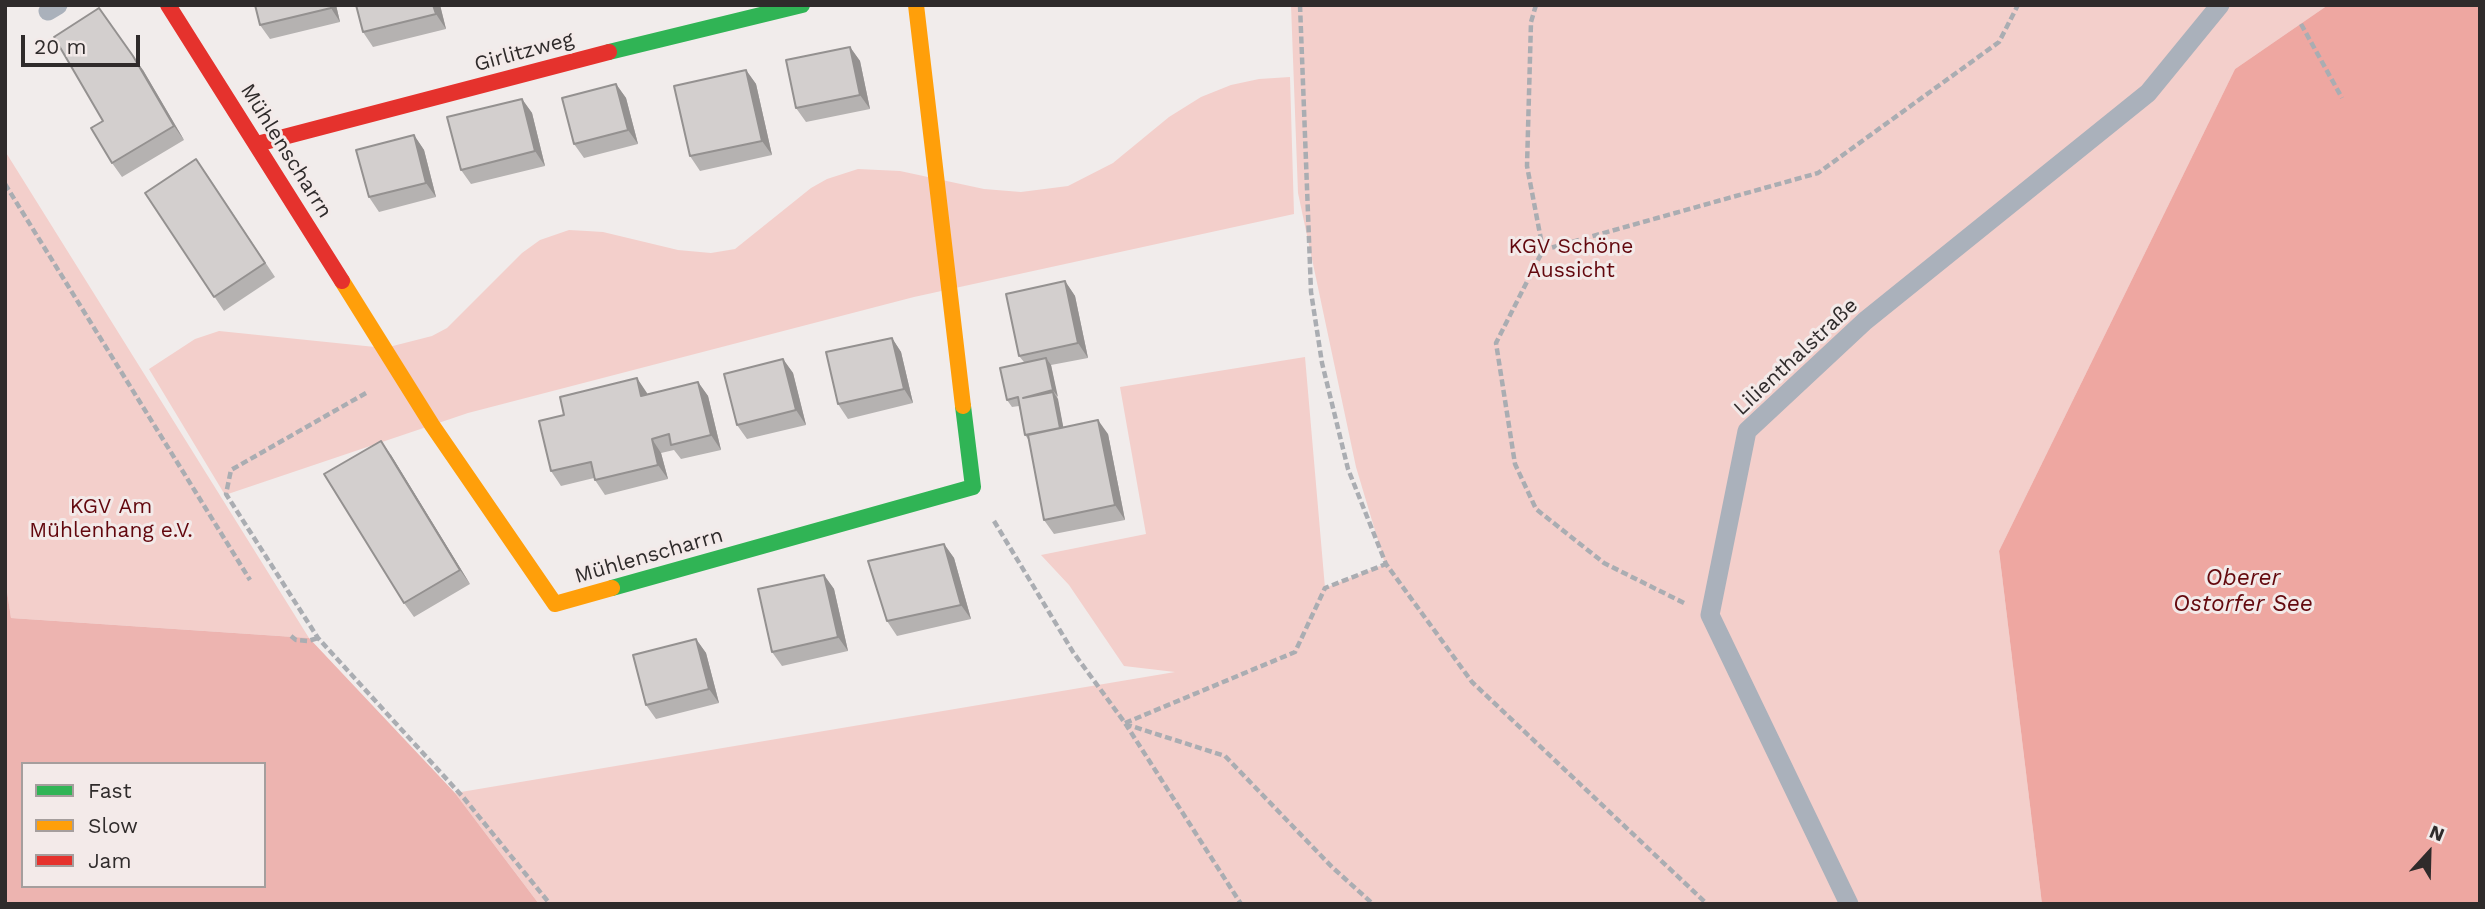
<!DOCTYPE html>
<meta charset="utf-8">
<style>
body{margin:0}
#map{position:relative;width:2485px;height:909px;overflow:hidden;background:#f1eceb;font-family:"Work Sans",sans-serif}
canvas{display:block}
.frame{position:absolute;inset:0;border:7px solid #2f2b2b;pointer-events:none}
.legend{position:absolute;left:21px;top:762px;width:245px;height:126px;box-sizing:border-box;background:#f3eae9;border:2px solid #a59e9d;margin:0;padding:9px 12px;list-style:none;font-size:21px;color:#2f2b2b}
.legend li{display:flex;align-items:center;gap:14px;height:35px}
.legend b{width:35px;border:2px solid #a59e9d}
.north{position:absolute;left:2394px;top:818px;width:70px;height:70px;-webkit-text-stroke:5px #f3eae9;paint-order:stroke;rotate:22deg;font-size:19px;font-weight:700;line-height:28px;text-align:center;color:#2f2b2b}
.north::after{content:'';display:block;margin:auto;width:24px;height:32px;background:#2f2b2b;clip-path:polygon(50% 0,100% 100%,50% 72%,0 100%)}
.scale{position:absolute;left:21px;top:35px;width:119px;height:32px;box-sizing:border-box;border:4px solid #2f2b2b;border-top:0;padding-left:9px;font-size:21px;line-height:24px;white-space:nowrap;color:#2f2b2b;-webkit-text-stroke:5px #f3eae9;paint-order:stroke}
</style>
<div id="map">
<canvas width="2485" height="909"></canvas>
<div class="frame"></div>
<ul class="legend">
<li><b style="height:9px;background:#30b455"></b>Fast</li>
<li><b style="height:9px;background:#ff9f0a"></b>Slow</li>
<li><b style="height:9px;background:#e5322d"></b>Jam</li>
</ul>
<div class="north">N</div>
<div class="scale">20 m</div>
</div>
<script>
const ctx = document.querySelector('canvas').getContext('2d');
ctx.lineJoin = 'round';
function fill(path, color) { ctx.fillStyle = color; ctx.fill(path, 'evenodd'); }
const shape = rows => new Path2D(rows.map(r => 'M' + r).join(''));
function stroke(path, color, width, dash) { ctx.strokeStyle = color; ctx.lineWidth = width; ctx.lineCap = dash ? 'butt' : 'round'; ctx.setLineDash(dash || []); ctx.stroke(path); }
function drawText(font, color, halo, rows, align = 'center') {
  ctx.font = font + ' "Work Sans",sans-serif'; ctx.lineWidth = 6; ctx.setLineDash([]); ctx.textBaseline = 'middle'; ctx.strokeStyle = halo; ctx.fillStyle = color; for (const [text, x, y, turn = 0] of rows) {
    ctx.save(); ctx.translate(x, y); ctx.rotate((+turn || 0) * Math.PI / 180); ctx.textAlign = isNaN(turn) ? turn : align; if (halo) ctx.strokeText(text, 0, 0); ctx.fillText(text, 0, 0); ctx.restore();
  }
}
const green = shape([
 [1291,5,2328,5,2235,69,1999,551,2042,904,539,904,455,793,1175,672,1124,666,1069,585,1041,555,1146,534,1120,387,1305,357,1325,588,1385,564,1356,467,1298,193],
 [1290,77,1294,214,914,297,468,413,225,495,149,369,195,339,219,331,385,348,432,336,447,328,522,253,540,240,569,230,587,231,603,232,678,250,711,253,735,249,811,188,827,179,858,169,900,171,984,189,1021,192,1068,186,1113,163,1169,117,1201,97,1231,85,1259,79],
 [5,151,309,638,11,618,5,578]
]);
const forest = shape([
 [5,578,11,618,309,638,455,793,539,904,5,904],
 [23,764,264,764,264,886,23,886]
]);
const water = shape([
 [2328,5,2480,5,2480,904,2042,904,1999,551,2235,69]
]);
const path = shape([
 [1300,5,1311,292,1322,363,1348,469,1386,564,1472,682,1707,904],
 [1536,5,1531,22,1527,166,1543,250],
 [2301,24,2342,98],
 [5,184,250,580],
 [366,393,231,470,226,494,318,638,463,797,550,904],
 [994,521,1073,652,1125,723,1241,904],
 [1684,603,1604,563,1536,509,1515,464,1496,343,1543,250,1818,173,1999,42,2018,5],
 [291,636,296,640,308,641,318,638],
 [1125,723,1295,652,1325,588,1386,564],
 [1125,724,1225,756,1332,867,1373,904]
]);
const lane = shape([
 [48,11,58,5],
 [1849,904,1710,615,1747,431,1865,321,2148,93,2220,5]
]);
const fast = shape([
 [609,52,802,5],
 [612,588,973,487,963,406]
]);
const slow = shape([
 [916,5,963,406],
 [342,281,432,425,555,604,612,588]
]);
const jam = shape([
 [168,5,342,281],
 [257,144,609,52]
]);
const wall = shape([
 [255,5,336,5,340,22,270,39,260,25],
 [356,5,440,5,446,29,373,47,363,32],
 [850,47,860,61,870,109,806,122,796,108],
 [143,70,184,140,122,177,112,163],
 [746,70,756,84,772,155,700,171,690,156],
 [616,84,626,98,638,144,584,158,574,144],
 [522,99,532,113,545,166,471,184,461,170],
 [414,135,424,150,436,197,379,212,369,197],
 [206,173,275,277,224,311,145,193],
 [1065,281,1075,296,1088,358,1051,365,1063,427,1108,434,1125,520,1054,534,1044,520,1030,442,1025,435,1019,406,1012,407,1007,400,1024,362,1019,356],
 [892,338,901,352,913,403,848,419,838,404],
 [783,359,793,373,806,425,747,439,737,425],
 [698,382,708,396,721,450,681,459,674,450,661,453,668,479,605,495,595,480,594,478,561,486,551,471,647,393,647,394],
 [391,455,470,584,414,617,404,603],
 [944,544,954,558,971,619,897,636,887,621],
 [824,575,834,589,848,651,782,666,772,652],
 [696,639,706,653,719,703,656,719,646,705]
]);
const shadedWall = shape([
 [330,5,336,5,340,22,331,8],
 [433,5,440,5,446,29,436,14],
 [99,8,143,70,184,140,174,126],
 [850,47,860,61,870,109,860,95],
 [746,70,756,84,772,155,762,141],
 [616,84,626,98,638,144,628,130],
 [522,99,532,113,545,166,535,151],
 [414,135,424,150,436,197,426,183],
 [1065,281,1075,296,1088,358,1078,343],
 [892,338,901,352,913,403,904,389],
 [1046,358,1051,365,1058,397,1053,390],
 [783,359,793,373,806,425,796,410],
 [637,378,647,393,651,410,641,396],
 [698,382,708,396,721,450,711,435],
 [1053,392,1058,399,1065,436,1060,429],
 [1098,420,1108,434,1125,520,1115,505],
 [652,439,661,453,668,479,658,465],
 [381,441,391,455,470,584,460,570],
 [944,544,954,558,971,619,961,605],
 [824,575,834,589,848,651,838,637],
 [696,639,706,653,719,703,709,689]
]);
const building = shape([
 [255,5,330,5,331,8,260,25,255,5],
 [356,5,433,5,436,14,363,32,356,5],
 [99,8,133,56,174,126,112,163,91,128,103,121,54,37,99,8],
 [850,47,860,95,796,108,786,60,850,47],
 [746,70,762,141,690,156,674,86,746,70],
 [616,84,628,130,574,144,562,98,616,84],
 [522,99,535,151,461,170,447,117,522,99],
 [414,135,426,183,369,197,356,150,414,135],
 [196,159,265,263,214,297,145,193,196,159],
 [1065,281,1078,343,1019,356,1006,294,1065,281],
 [892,338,904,389,838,404,826,352,892,338],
 [1046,358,1053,390,1023,398,1053,392,1060,428,1025,435,1018,397,1007,400,1000,368,1046,358],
 [783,359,796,410,737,425,724,374,783,359],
 [637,378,641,396,698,382,711,435,671,445,669,434,652,439,658,465,595,480,591,462,551,471,539,421,564,415,560,397,637,378],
 [1098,420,1115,505,1044,520,1028,435,1098,420],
 [381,441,460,570,404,603,324,474,381,441],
 [944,544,961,605,887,621,868,561,944,544],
 [824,575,838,637,772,652,758,589,824,575],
 [696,639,709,689,646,705,633,655,696,639]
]);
const streetNames = [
 ["Girlitzweg",524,52,-15],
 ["Mühlenscharrn",286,151,58],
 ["Lilienthalstraße",1796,357,-43],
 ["Mühlenscharrn",649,556,-16]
];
const parkNames = [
 ["KGV Schöne",1571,247],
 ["Aussicht",1571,271],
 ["KGV Am",111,507],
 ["Mühlenhang e.V.",111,531]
];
const waterNames = [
 ["Oberer",2243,578],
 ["Ostorfer See",2243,604]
];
fill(green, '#f3cfcb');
fill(forest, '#edb4b0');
fill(water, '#eea7a1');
stroke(path, '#aaadb2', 4.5, [7, 3.5]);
stroke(lane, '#aab1bb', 19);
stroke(fast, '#30b455', 16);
stroke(slow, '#ff9f0a', 16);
stroke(jam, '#e5322d', 16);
fill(wall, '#b5b2b1');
fill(shadedWall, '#949190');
fill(building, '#d3cfce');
stroke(building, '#949190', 2);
drawText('21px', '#2f2b2b', '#f3eae9', streetNames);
drawText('21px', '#62070d', '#f3eae9', parkNames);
drawText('italic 23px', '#64090e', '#f3eae9', waterNames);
</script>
